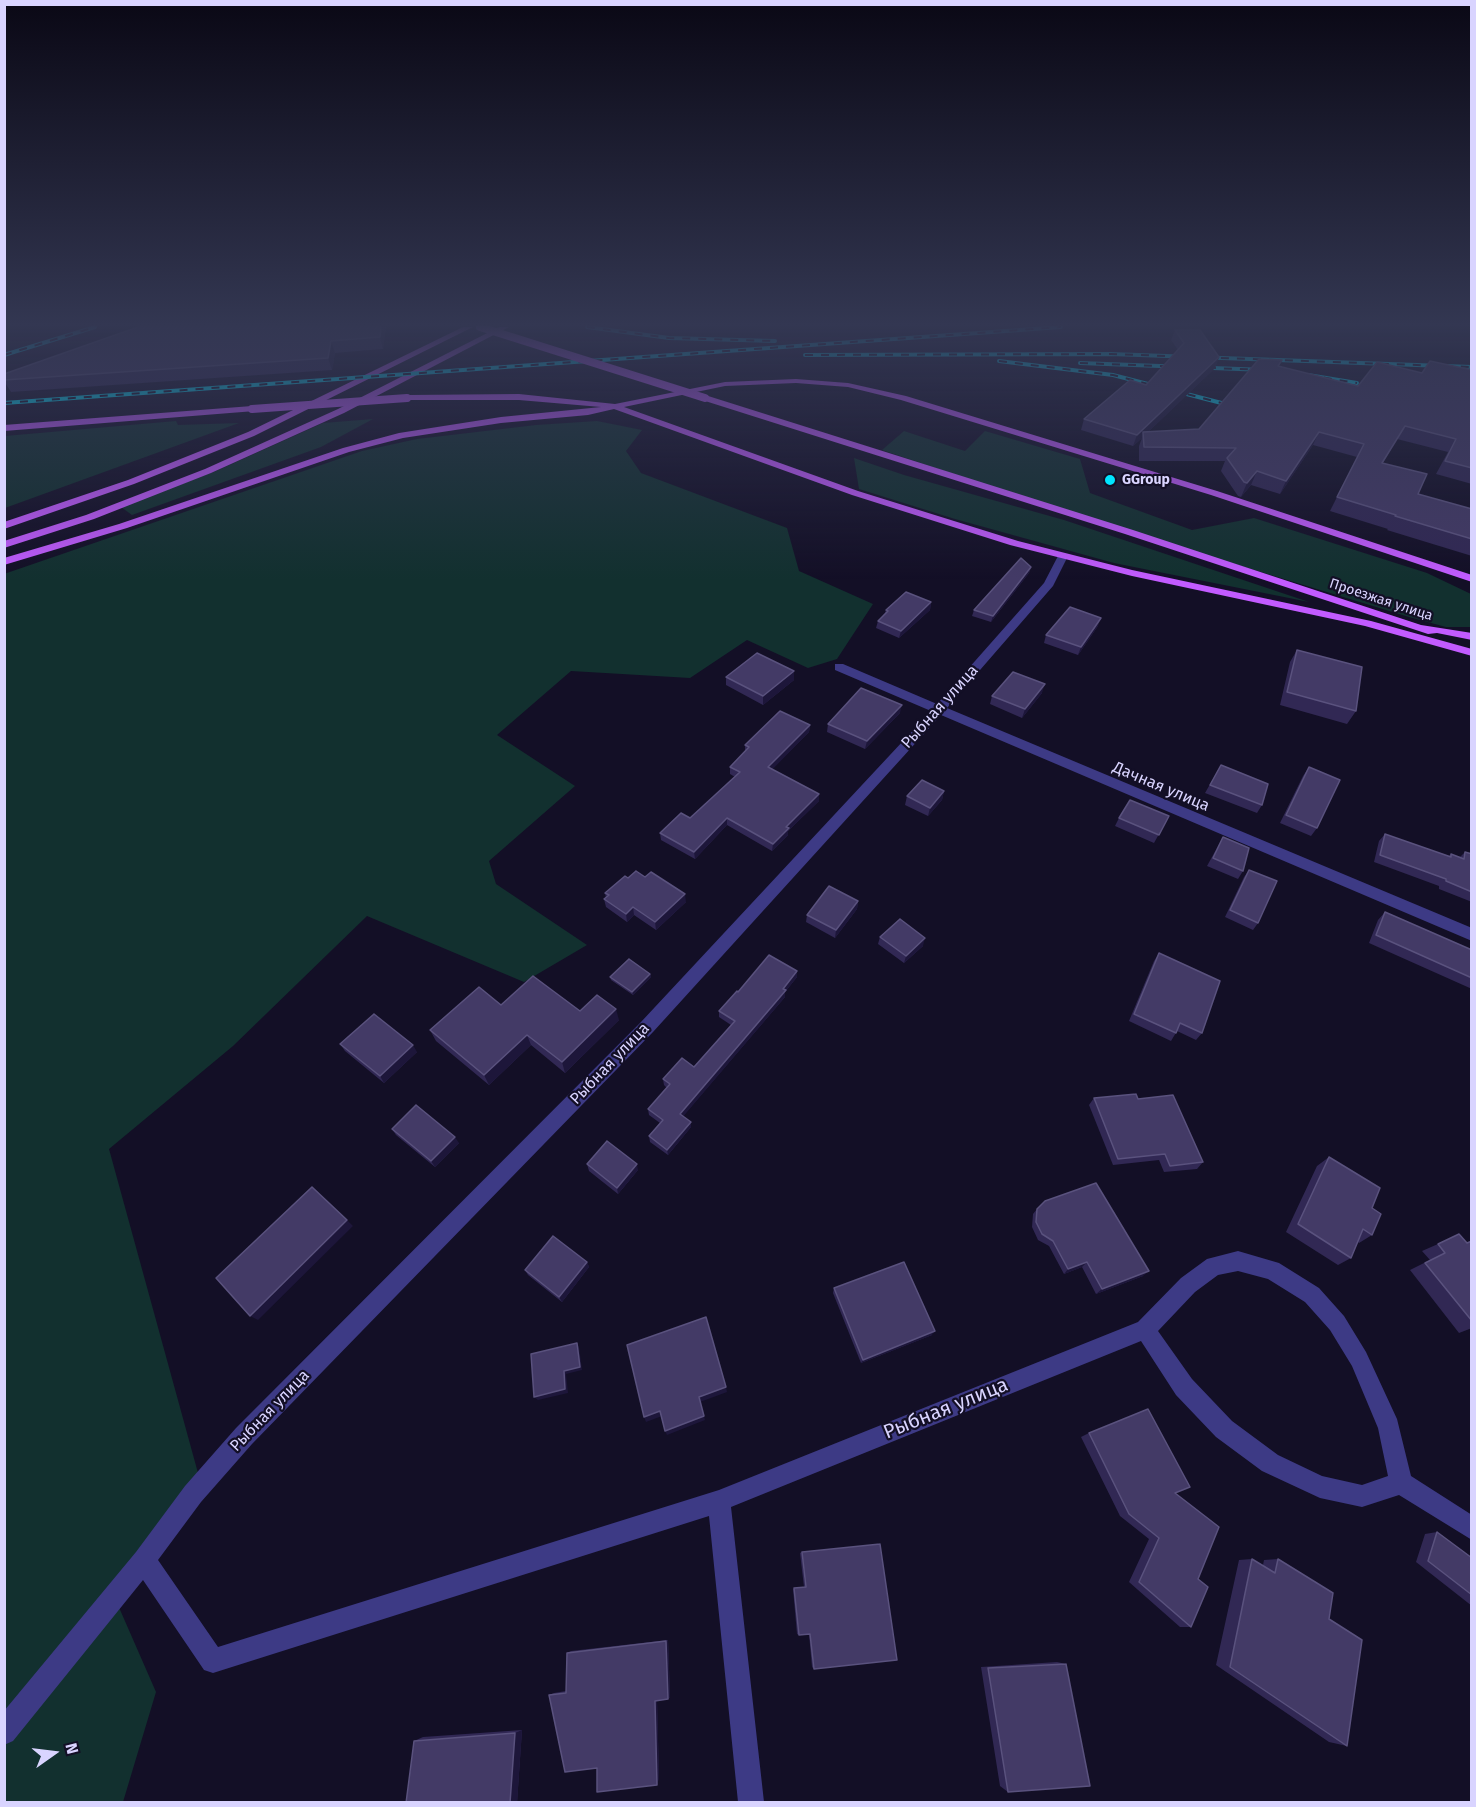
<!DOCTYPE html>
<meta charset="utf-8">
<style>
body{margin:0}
#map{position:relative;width:1476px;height:1807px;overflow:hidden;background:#130f26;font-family:"Fira Sans",sans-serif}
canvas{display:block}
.frame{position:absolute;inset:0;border:6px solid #d9d4ff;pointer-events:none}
.north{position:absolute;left:24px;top:1723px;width:60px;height:60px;-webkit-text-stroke:4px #130f26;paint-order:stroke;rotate:76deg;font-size:16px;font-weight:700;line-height:24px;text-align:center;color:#d9d4ff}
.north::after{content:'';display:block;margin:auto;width:21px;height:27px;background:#d9d4ff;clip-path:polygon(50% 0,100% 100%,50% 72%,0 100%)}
</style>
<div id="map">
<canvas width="1476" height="1807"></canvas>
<div class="frame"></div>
<div class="north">N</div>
</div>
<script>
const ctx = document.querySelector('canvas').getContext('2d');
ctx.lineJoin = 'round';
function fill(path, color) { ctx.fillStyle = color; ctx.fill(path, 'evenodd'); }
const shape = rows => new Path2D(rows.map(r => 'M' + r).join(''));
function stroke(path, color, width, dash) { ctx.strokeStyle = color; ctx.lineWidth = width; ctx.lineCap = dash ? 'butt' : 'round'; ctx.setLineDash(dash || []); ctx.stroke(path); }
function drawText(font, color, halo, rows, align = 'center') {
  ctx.font = font + ' "Fira Sans",sans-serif'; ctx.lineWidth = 4.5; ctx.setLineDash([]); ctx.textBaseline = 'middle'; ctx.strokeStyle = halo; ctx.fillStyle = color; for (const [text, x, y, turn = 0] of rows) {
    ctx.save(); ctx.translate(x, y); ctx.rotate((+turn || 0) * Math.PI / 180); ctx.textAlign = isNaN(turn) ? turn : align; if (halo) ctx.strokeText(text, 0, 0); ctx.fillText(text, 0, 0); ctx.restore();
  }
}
const green = shape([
 [373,419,321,447,132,515,121,507,216,471,323,423],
 [176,421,178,425,239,423,5,508,5,436],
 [597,421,642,430,626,451,641,473,787,528,799,571,873,604,837,659,808,668,747,640,690,678,571,671,497,735,575,786,489,861,496,884,587,945,524,982,367,916,233,1046,109,1149,198,1473,114,1596,156,1692,123,1802,5,1802,4,574,362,451,417,439,536,425],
 [904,431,965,451,985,431,1080,459,1090,493,1192,530,1254,518,1427,573,1471,594,1471,627,1446,627,1409,617,1093,521,882,450],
 [854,458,904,475,1064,520,1309,602,1114,563,955,519,859,489]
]);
const minor = shape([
 [1063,553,1068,556,1053,586,947,708,1472,928,1472,941,941,715,653,1032,252,1444,201,1502,158,1560,218,1647,719,1490,1138,1322,1181,1278,1207,1259,1238,1251,1279,1263,1319,1288,1344,1316,1366,1352,1397,1419,1411,1476,1472,1515,1472,1540,1399,1495,1362,1507,1320,1498,1262,1471,1216,1437,1176,1395,1141,1341,731,1507,764,1802,738,1802,709,1516,213,1673,204,1670,143,1580,13,1741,4,1745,4,1711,136,1552,185,1486,236,1428,641,1022,931,711,835,670,835,664,843,664,937,704,1044,583,1058,556,1063,553],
 [1238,1271,1268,1279,1305,1302,1330,1330,1352,1366,1378,1428,1388,1476,1362,1485,1322,1476,1278,1455,1232,1421,1192,1379,1158,1331,1195,1292,1218,1275,1238,1271]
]);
const major = shape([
 [463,327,473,327,254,436,134,484,4,529,4,522,128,480,248,432,463,327],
 [499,327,509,327,344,413,211,473,94,519,4,548,4,541,86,515,205,469,338,409,499,327],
 [796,379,848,383,906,396,1217,491,1472,575,1472,582,1211,495,901,400,848,387,796,383,725,386,624,407,858,491,1018,541,1132,570,1371,621,1472,649,1472,656,1365,626,1132,576,1010,545,852,495,614,409,588,415,501,423,403,438,349,452,127,528,4,565,4,558,119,524,343,448,399,433,501,417,601,407,519,400,404,400,403,398,407,395,519,394,615,404,725,382,796,379],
 [705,395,1133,530,1421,625,1472,633,1472,640,1437,633,1428,634,1125,534,702,400,701,398,705,395],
 [252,406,256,409,255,411,4,431,4,425,252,406]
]);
const rail = shape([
 [587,327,669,338,775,341],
 [4,355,95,327],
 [805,355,1111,354,1472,367],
 [999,361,1113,375,1237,407],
 [1080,363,1266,370],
 [1308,375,1357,383],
 [4,403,1061,327]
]);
const majorBridge = shape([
 [480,327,705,398],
 [252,409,407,398]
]);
const wall = shape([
 [386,327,383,349,335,353,332,370,11,392,4,381,4,374],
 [1175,330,1219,357,1215,368,1148,432,1199,429,1282,360,1279,366,1358,386,1422,373,1472,370,1472,484,1436,474,1448,452,1397,439,1383,463,1418,494,1472,509,1472,556,1387,530,1388,529,1330,511,1357,457,1313,445,1280,494,1251,485,1241,497,1238,496,1221,471,1225,461,1139,461,1139,446,1142,438,1133,446,1081,430,1084,419,1146,385,1178,350,1171,340],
 [1031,567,1029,573,991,622,972,616,974,610],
 [931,602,930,610,899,638,876,628,878,621,885,613,886,610],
 [1098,626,1078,655,1044,643,1046,635],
 [1297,650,1356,711,1347,724,1280,705,1290,662],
 [794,671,794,680,763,705,726,685,726,677],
 [1042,693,1022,718,990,704,992,696],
 [900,713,865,749,827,732,828,724],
 [810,725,809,732,772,769,819,801,788,831,788,835,772,851,727,825,695,859,661,840,660,833,690,818,735,777,730,774,730,767,745,752,745,745],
 [1221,765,1262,805,1257,813,1205,793],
 [1309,767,1317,828,1311,836,1280,823,1303,776],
 [944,791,942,800,928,816,905,805,907,796],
 [1169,816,1154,843,1115,826,1119,818],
 [1385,834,1449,856,1451,854,1460,857,1465,852,1472,854,1472,902,1439,889,1439,886,1374,862,1379,841],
 [1223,837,1243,871,1238,879,1207,866],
 [1249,870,1258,923,1253,930,1225,917,1244,877],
 [628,878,686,902,656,930,634,915,627,922,606,907,604,899,606,898,605,893],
 [858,901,857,909,835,938,806,922,807,915],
 [1385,912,1472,950,1472,989,1369,943,1378,920],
 [880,937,923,946,904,963,878,944],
 [1159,953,1202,1033,1196,1040,1177,1031,1171,1041,1129,1021,1154,961],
 [797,971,797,977,785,992,785,997,683,1116,691,1127,668,1155,650,1142,649,1136,660,1123,649,1115,648,1109,667,1088,664,1085,663,1079,694,1067,731,1025,719,1017,719,1011,738,992],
 [650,974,651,977,633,995,611,980,610,977],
 [501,1005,580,1011,619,1020,565,1073,531,1045,489,1085,436,1041,430,1030],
 [340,1044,417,1052,384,1083,345,1051],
 [1094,1098,1138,1099,1203,1162,1197,1169,1164,1172,1159,1160,1113,1165,1089,1105],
 [392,1129,459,1143,435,1167,396,1135],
 [1329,1157,1372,1208,1372,1235,1359,1243,1358,1242,1351,1258,1338,1265,1286,1232,1317,1166],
 [587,1164,638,1170,618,1194,589,1171],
 [1037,1209,1143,1276,1096,1294,1082,1267,1064,1274,1049,1246,1038,1240,1032,1227,1033,1214],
 [1472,1241,1472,1328,1459,1333,1410,1270,1430,1260,1422,1251,1438,1244,1467,1243],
 [587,1262,589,1267,562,1302,528,1275,525,1270],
 [834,1288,932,1335,861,1363,833,1293],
 [1089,1433,1175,1493,1198,1579,1191,1627,1180,1627,1129,1582,1149,1539,1120,1516,1081,1437],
 [1437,1532,1472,1558,1472,1606,1416,1562,1425,1534],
 [802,1552,814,1669,812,1667,809,1634,799,1635,797,1634,793,1589,804,1587,800,1553],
 [1252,1559,1263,1565,1264,1560,1278,1559,1329,1619,1347,1746,1329,1742,1216,1665,1239,1560],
 [668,1640,670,1697,668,1699,657,1701,659,1779,597,1768,549,1695,554,1693,566,1691,567,1653,571,1651],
 [1057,1662,1066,1664,1008,1792,1000,1786,981,1667],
 [522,1730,517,1803,414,1741,423,1737]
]);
const shadedWall = shape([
 [381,327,386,327,383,349,380,337],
 [331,341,335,353,332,370,328,358],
 [1219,357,1215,368,1144,436,1143,432,1142,438,1133,446,1137,435],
 [1319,432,1313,445,1280,494,1286,481],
 [1257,471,1251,485,1241,497,1247,483],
 [1031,567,1029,573,991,622,993,616],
 [931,602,930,610,899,638,901,631],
 [1101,618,1098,626,1078,655,1081,647],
 [794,671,794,680,763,705,763,696],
 [1045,684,1042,693,1022,718,1025,709],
 [902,705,900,713,865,749,867,741],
 [810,725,809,732,768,774,768,767],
 [944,791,942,800,928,816,930,808],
 [819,794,819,801,788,831,788,835,772,851,773,844,786,827],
 [727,818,727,825,695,859,694,852],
 [685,894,686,902,656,930,655,922],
 [858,901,857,909,835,938,836,930],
 [633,907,634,915,627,922,626,914],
 [925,938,923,946,904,963,906,956],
 [797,971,797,977,785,992,785,997,681,1119,680,1114],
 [650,974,651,977,633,995,632,992],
 [616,1009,619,1020,565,1073,562,1062],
 [527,1035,531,1045,489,1085,484,1075],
 [413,1045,417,1052,384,1083,380,1076],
 [691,1122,691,1127,668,1155,667,1150],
 [455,1137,459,1143,435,1167,431,1161],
 [637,1164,638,1170,618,1194,617,1188],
 [347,1220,353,1226,258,1320,250,1316],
 [587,1262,589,1267,562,1302,559,1297],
 [1087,1262,1082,1267,1064,1274,1068,1269],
 [1149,1271,1143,1276,1096,1294,1102,1289],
 [935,1331,932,1335,861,1363,863,1360],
 [577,1343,579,1347,582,1370,566,1374,568,1393,538,1400,534,1397,564,1371],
 [726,1387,727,1392,700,1402,699,1397],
 [660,1411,662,1416,646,1422,644,1417],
 [704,1416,705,1420,667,1435,665,1431],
 [668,1640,670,1697,668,1699,666,1641],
 [657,1698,659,1779,657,1785,655,1701],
 [522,1730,517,1803,510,1803,515,1733]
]);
const building = shape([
 [138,327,381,327,380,337,331,341,328,358,4,380,4,374,138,327],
 [1175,330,1200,330,1219,357,1137,435,1084,419,1130,380,1146,385,1184,343,1175,330],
 [1259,359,1282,360,1278,366,1358,386,1377,362,1422,373,1430,361,1472,370,1472,468,1445,461,1456,439,1405,426,1382,463,1427,474,1418,494,1472,509,1472,539,1395,516,1396,515,1337,497,1364,444,1319,432,1286,481,1257,471,1247,483,1244,482,1227,458,1236,448,1144,447,1143,432,1199,429,1259,359],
 [1021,558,1031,567,993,616,974,610,1021,558],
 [906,592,931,602,901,631,878,621,888,611,886,610,906,592],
 [1070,607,1101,618,1081,647,1046,635,1070,607],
 [1297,650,1362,667,1356,711,1287,692,1297,650],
 [757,653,794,671,763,696,726,677,757,653],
 [1013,672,1045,684,1025,709,992,696,1013,672],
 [861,688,902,705,867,741,828,724,861,688],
 [780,711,810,725,768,767,819,794,786,827,789,828,773,844,727,818,694,852,660,833,681,813,690,818,740,772,730,767,749,747,745,745,780,711],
 [1221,765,1268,784,1262,805,1210,785,1221,765],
 [1309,767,1340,780,1317,828,1286,815,1309,767],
 [922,780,944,791,930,808,907,796,922,780],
 [1130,800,1169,816,1159,835,1119,818,1130,800],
 [1385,834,1451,857,1451,854,1464,859,1465,852,1472,854,1472,892,1446,881,1446,879,1380,855,1385,834],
 [1223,837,1249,848,1243,871,1213,858,1223,837],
 [1249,870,1277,881,1258,923,1230,910,1249,870],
 [636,871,645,877,651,872,685,894,655,922,633,907,626,914,604,899,609,895,605,893,625,876,628,878,636,871],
 [829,886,858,901,836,930,807,915,829,886],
 [1385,912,1472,950,1472,978,1376,935,1385,912],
 [900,919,925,938,906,956,880,937,900,919],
 [1159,953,1220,981,1202,1033,1180,1023,1176,1033,1134,1014,1159,953],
 [769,955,797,971,783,989,786,990,680,1114,691,1122,667,1150,649,1136,663,1120,648,1109,670,1084,663,1079,682,1058,694,1067,735,1021,719,1011,737,991,738,992,769,955],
 [629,959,650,974,632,992,610,977,629,959],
 [533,976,580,1011,597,995,616,1009,562,1062,527,1035,484,1075,430,1030,479,987,501,1005,533,976],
 [374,1014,413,1045,380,1076,340,1044,374,1014],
 [1136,1094,1138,1099,1173,1095,1203,1162,1170,1166,1165,1154,1118,1159,1094,1098,1136,1094],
 [416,1105,455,1137,431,1161,392,1129,416,1105],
 [607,1141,637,1164,617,1188,587,1164,607,1141],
 [1329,1157,1380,1188,1372,1208,1381,1214,1372,1235,1363,1229,1351,1258,1298,1224,1329,1157],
 [1096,1183,1149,1271,1102,1289,1087,1262,1068,1269,1053,1241,1042,1234,1036,1222,1037,1209,1045,1201,1096,1183],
 [312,1187,347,1220,250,1316,216,1278,312,1187],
 [1459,1234,1467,1243,1472,1241,1472,1321,1425,1263,1445,1253,1438,1244,1459,1234],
 [553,1236,587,1262,559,1297,525,1270,553,1236],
 [904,1262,935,1331,863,1360,834,1288,904,1262],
 [706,1317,726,1387,699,1397,704,1416,665,1431,660,1411,644,1417,627,1345,706,1317],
 [577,1343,580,1367,564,1371,565,1389,534,1397,531,1354,577,1343],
 [1148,1409,1190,1487,1175,1493,1219,1527,1198,1579,1208,1587,1191,1627,1139,1582,1159,1538,1129,1514,1089,1433,1148,1409],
 [1437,1532,1472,1558,1472,1595,1428,1561,1437,1532],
 [880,1544,897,1660,814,1669,810,1634,799,1635,794,1588,806,1587,802,1552,880,1544],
 [1252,1559,1275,1573,1278,1559,1333,1593,1329,1619,1362,1640,1347,1746,1230,1667,1252,1559],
 [666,1641,668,1699,655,1701,657,1785,597,1792,597,1768,565,1772,549,1695,566,1693,567,1653,666,1641],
 [1066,1664,1090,1786,1008,1792,988,1668,1066,1664],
 [515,1733,510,1803,406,1803,414,1741,515,1733]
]);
const markers = [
 [1110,480,6,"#00e5ff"]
];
const farPoinames = [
 ["GGroup",1122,480]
];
const farStreetnames = [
 ["Проезжая улица",1381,600,18]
];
const streetNames = [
 ["Рыбная улица",940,707,-48],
 ["Дачная улица",1161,787,23],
 ["Рыбная улица",610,1064,-46],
 ["Рыбная улица",270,1411,-46]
];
const nearStreetnames = [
 ["Рыбная улица",946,1409,-22]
];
fill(green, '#12302f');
fill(minor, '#3d3a85');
fill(major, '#c25bff');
stroke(rail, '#00e5ff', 4);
stroke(rail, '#130f26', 2, [8]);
stroke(majorBridge, '#c25bff', 8);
fill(wall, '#312854');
fill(shadedWall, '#1d163a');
fill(building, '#433a66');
stroke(building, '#5a527e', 1.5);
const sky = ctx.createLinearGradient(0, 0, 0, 580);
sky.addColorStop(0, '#0a0815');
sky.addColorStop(0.56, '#333752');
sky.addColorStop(1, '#33375200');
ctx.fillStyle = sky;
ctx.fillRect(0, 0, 1476, 580);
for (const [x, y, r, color] of markers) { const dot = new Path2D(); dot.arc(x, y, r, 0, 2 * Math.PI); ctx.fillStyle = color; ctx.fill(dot); stroke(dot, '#130f26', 2); }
drawText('bold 14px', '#d9d4ff', '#130f26', farPoinames, 'left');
drawText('14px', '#d9d4ff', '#130f26', farStreetnames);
drawText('16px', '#d9d4ff', '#130f26', streetNames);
drawText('20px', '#d9d4ff', '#130f26', nearStreetnames);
</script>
